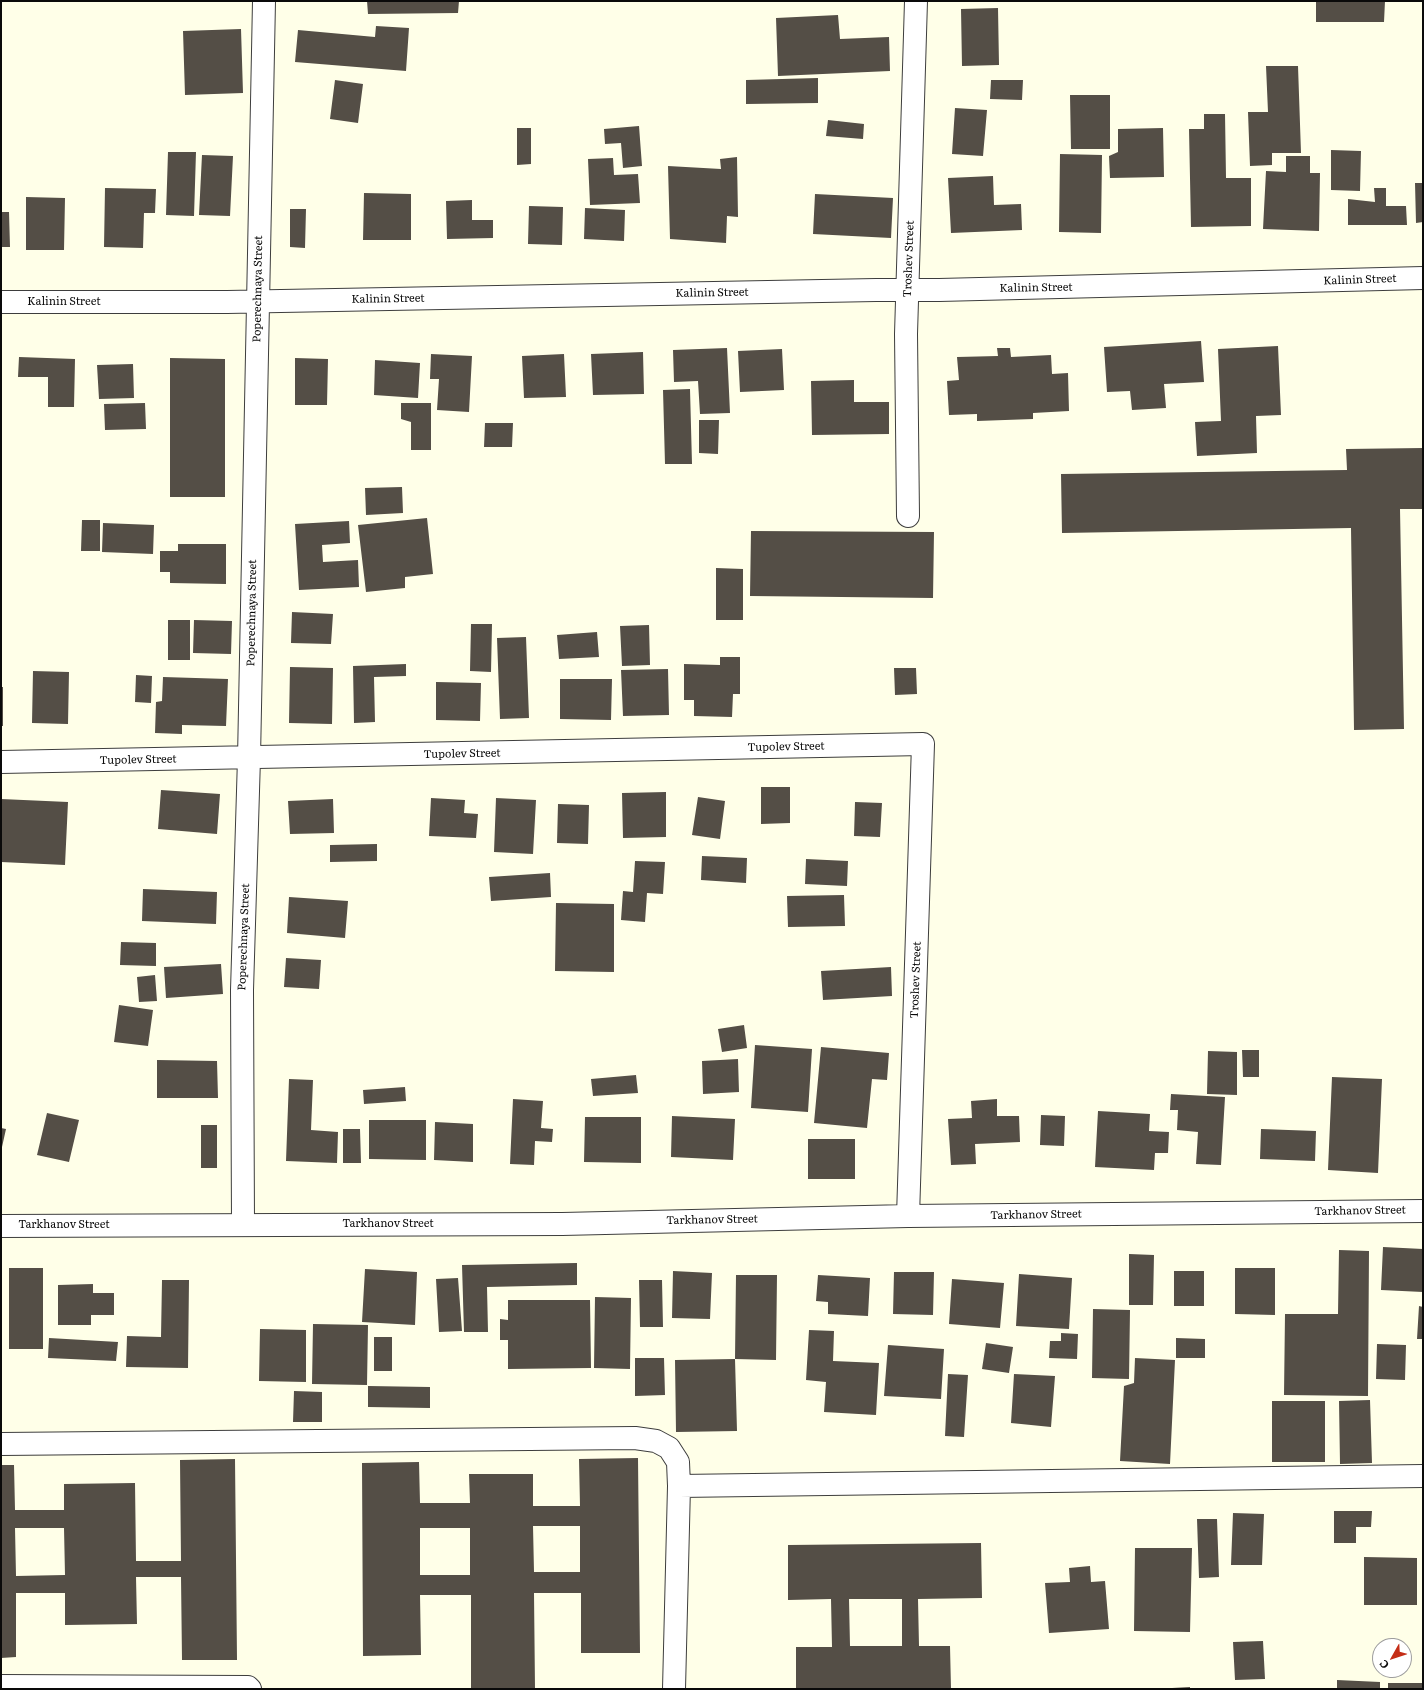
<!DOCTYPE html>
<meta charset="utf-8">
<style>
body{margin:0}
#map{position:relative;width:1424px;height:1690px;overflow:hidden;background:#ffffe8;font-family:Literata,serif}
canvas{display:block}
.frame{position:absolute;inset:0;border:2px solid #0a0a0a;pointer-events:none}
.north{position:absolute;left:1372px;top:1638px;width:40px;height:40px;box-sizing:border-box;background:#fff;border:1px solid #9d9d9d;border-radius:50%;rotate:231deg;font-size:11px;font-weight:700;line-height:16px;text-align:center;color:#0a0a0a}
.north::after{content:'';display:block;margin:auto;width:14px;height:18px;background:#c52e17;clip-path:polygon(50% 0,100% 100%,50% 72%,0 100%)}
</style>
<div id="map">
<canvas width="1424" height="1690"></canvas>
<div class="frame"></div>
<div class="north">С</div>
</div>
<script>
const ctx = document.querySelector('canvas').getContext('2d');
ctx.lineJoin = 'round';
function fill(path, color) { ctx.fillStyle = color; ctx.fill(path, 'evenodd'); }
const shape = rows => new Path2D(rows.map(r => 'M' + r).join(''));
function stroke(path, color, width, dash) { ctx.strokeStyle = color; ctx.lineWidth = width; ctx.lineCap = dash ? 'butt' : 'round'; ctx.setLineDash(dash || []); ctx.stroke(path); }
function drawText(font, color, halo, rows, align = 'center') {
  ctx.font = font + ' Literata,serif'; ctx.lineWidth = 4; ctx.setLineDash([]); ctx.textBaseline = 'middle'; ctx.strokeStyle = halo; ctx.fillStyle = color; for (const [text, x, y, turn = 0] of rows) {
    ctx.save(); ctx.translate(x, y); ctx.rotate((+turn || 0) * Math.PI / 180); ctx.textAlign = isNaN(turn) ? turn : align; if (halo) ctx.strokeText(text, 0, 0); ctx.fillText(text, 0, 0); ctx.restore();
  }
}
const building = shape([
 [367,1,459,1,458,13,368,14],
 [1316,1,1385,1,1384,22,1316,22],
 [998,8,999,65,962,66,961,9],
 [838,15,840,39,889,37,890,71,778,76,776,18],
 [376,26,409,28,406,71,295,62,298,30,375,37],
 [241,29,243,93,185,95,183,31],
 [1266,66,1298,66,1301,153,1272,153,1272,165,1250,166,1248,112,1268,112],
 [818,78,818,103,746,104,746,80],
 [335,80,363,84,358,123,330,119],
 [991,80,1023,80,1022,100,990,99],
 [1070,95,1110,95,1110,149,1071,149],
 [955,108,987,110,983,156,952,154],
 [1204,114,1225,114,1226,178,1251,178,1251,226,1191,227,1189,129,1204,129],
 [828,120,864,124,863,139,826,136],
 [639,126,642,166,623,168,621,143,605,144,604,129],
 [517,128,531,128,531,164,517,165],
 [1163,128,1164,177,1110,178,1109,156,1118,152,1118,129],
 [1331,150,1361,151,1360,191,1331,190],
 [168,152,196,152,194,216,166,215],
 [1060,154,1102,155,1101,233,1059,232],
 [202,155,233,156,230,216,199,215],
 [1286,156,1310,156,1310,173,1320,173,1319,231,1263,229,1266,171,1286,172],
 [737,157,738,217,727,216,726,243,670,239,668,166,721,169,720,159],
 [613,158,614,175,638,174,640,203,590,205,588,159],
 [993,176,994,205,1021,204,1022,230,951,233,948,178],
 [1415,183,1423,183,1423,222,1416,223],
 [105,188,156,189,155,213,144,213,143,248,104,247],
 [1374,188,1386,188,1386,206,1406,206,1407,225,1348,225,1348,199,1375,202],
 [364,193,411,194,411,240,363,240],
 [815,194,893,198,891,238,813,234],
 [26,197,65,198,64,250,26,250],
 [472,200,472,220,493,220,493,238,447,239,446,201],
 [529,206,563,207,562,245,528,244],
 [585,208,625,210,624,241,584,239],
 [290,209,306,209,305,248,290,247],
 [1,212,9,212,10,247,1,247],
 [1201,341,1204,382,1164,384,1166,408,1132,410,1130,391,1107,392,1104,347],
 [1278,346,1281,415,1256,416,1257,453,1197,456,1195,422,1221,421,1218,349],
 [727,348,730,413,700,414,698,381,674,382,673,350],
 [997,348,1010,348,1011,357,1051,355,1052,374,1068,373,1069,411,1033,413,1033,419,977,421,977,414,949,415,947,381,959,380,957,357,998,356],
 [782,349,784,390,740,392,738,351],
 [643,352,644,394,593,395,591,354],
 [431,354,472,356,469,412,437,410,439,379,430,379],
 [564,354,566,397,524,398,522,356],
 [19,357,75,359,74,407,48,407,48,377,18,377],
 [170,358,225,359,225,497,170,497],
 [295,358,328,359,327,405,295,405],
 [375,360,420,363,418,398,374,395],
 [133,364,134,398,99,399,97,365],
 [854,380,854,402,889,402,889,434,812,435,811,381],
 [690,389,692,464,665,464,663,390],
 [145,403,146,429,105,430,104,404],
 [401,403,431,403,431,450,411,450,411,422,401,419],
 [699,420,719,420,718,454,699,453],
 [485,423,513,423,512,447,484,447],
 [1423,448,1423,509,1400,509,1404,729,1354,730,1351,528,1062,533,1061,474,1347,470,1346,449],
 [402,487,403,513,366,515,365,488],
 [427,518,433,574,405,577,405,588,366,592,358,525],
 [82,520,100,520,100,551,81,551],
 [349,521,350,543,322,545,323,562,358,560,359,587,299,590,295,524],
 [103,523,154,525,153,554,102,552],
 [751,531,934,532,933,598,750,596],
 [178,544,226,544,226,584,170,583,170,572,160,572,160,551,178,551],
 [716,568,743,569,743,620,716,620],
 [292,612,333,614,331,644,291,643],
 [168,620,190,620,190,660,168,660],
 [194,620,232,621,231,654,193,653],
 [471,624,492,624,491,672,470,671],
 [649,625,650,665,622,666,620,626],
 [597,632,599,657,559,659,557,635],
 [526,637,529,718,500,719,497,638],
 [720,657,740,657,740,694,733,694,732,717,694,716,694,700,684,700,684,664,720,665],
 [406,664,406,676,374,677,375,722,354,723,353,666],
 [290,667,333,668,332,724,289,723],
 [894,668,916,668,917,694,895,695],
 [668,669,669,715,623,716,621,670],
 [33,671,69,672,68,724,32,723],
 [136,675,152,676,151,703,135,702],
 [163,677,228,679,226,726,182,725,182,734,155,733,156,702,162,701],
 [560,679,612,679,611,720,560,719],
 [436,682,481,683,480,721,436,720],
 [1,687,3,687,3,726,1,726],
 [761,787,790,787,790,823,761,824],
 [161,790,220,794,217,834,158,829],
 [666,792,666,837,623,838,622,793],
 [698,797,725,801,720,839,692,835],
 [431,798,465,800,464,813,478,814,476,838,429,836],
 [496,798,536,800,533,854,494,852],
 [1,799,68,802,65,865,1,862],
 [333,799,334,833,290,834,288,801],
 [855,802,882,803,880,837,854,836],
 [558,804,589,805,588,844,557,843],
 [377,844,377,861,330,862,330,845],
 [702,856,747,858,746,883,701,880],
 [806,859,848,861,847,886,805,884],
 [635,861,665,862,663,894,647,893,645,922,621,920,623,891,633,892],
 [550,873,551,897,491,901,489,877],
 [143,889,217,892,216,924,142,921],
 [844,895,845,926,788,927,787,896],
 [289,897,348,901,345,938,287,933],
 [556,903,614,904,614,972,555,971],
 [121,942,156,943,156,966,120,965],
 [286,958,321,960,319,989,284,987],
 [221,964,223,994,166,998,164,967],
 [891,967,892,996,823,1000,821,971],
 [155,975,157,1001,139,1002,137,977],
 [119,1005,153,1010,148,1046,114,1042],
 [744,1025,747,1048,722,1052,718,1029],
 [755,1045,812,1049,808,1112,751,1108],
 [821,1047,889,1053,887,1080,872,1079,867,1128,814,1123],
 [1242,1050,1259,1050,1259,1077,1243,1077],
 [1208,1051,1237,1052,1237,1095,1207,1094],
 [738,1059,739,1092,703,1094,702,1061],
 [157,1060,217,1061,218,1098,157,1098],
 [636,1075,638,1093,593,1096,591,1079],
 [1332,1077,1382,1079,1378,1173,1328,1170],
 [289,1079,313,1080,311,1130,338,1132,337,1163,286,1161],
 [405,1087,406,1101,364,1104,363,1090],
 [1171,1094,1225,1097,1221,1165,1196,1164,1198,1132,1177,1130,1178,1110,1170,1110],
 [513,1099,543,1101,541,1128,553,1129,552,1142,535,1141,534,1165,510,1164],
 [997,1099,997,1116,1019,1116,1020,1142,975,1144,976,1164,951,1165,948,1119,972,1118,971,1101],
 [1098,1111,1150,1114,1149,1131,1169,1132,1168,1153,1155,1153,1154,1170,1095,1167],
 [47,1113,79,1120,69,1162,37,1155],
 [1041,1115,1065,1116,1064,1146,1040,1145],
 [672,1116,735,1119,733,1160,671,1157],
 [585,1117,641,1117,641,1163,584,1162],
 [369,1120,426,1120,426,1160,369,1159],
 [435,1122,473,1124,473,1162,434,1160],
 [201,1125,217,1125,217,1168,201,1168],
 [1,1128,6,1129,2,1147,1,1147],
 [343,1129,360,1129,361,1163,343,1163],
 [1261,1129,1316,1131,1315,1161,1260,1159],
 [808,1139,855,1139,855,1179,808,1179],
 [1383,1247,1423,1249,1423,1292,1381,1290],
 [1339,1250,1369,1251,1368,1396,1284,1395,1285,1314,1338,1314],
 [1129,1254,1154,1255,1153,1305,1129,1305],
 [577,1263,577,1285,487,1287,488,1332,464,1332,462,1265],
 [9,1268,43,1268,43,1349,9,1349],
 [1235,1268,1275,1268,1275,1315,1235,1314],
 [365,1269,417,1272,415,1325,362,1322],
 [673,1271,712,1273,710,1319,672,1318],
 [1174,1271,1204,1271,1204,1306,1174,1306],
 [894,1272,934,1272,933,1315,893,1314],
 [1019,1274,1072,1278,1069,1329,1016,1326],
 [736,1275,777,1275,776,1360,735,1359],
 [818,1275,870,1278,868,1316,828,1314,828,1302,816,1301],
 [458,1278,462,1331,439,1332,436,1279],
 [952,1279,1004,1283,1000,1328,949,1324],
 [162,1280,189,1280,188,1368,126,1367,127,1336,161,1337],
 [639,1280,662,1280,663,1327,640,1327],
 [93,1284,93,1293,114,1293,114,1315,91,1315,91,1325,58,1325,58,1285],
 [595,1297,631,1298,630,1369,594,1368],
 [508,1300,590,1300,591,1368,508,1369,508,1340,500,1340,500,1319,508,1320],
 [1419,1306,1423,1307,1423,1339,1417,1339],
 [1093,1309,1130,1310,1129,1379,1092,1378],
 [313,1324,368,1325,367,1385,312,1384],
 [260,1329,306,1330,306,1382,259,1381],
 [809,1330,834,1331,833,1361,879,1363,876,1415,824,1412,826,1382,806,1380],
 [1061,1333,1078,1334,1077,1359,1049,1358,1050,1341,1061,1341],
 [374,1337,392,1337,392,1371,374,1371],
 [49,1338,118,1342,116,1361,48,1358],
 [1176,1338,1205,1339,1205,1358,1176,1358],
 [986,1343,1013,1347,1009,1373,982,1369],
 [1377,1344,1406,1345,1405,1380,1376,1379],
 [888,1345,944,1349,941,1399,884,1396],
 [635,1358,664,1358,665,1395,635,1396],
 [1135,1358,1175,1360,1170,1464,1120,1461,1124,1386,1134,1383],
 [735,1359,737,1431,676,1432,675,1360],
 [948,1374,968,1375,964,1437,945,1436],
 [1014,1374,1055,1376,1051,1427,1011,1423],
 [368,1386,430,1387,430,1408,368,1407],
 [294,1391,322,1392,322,1422,293,1422],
 [1370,1400,1372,1463,1340,1464,1339,1401],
 [1272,1401,1325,1401,1325,1462,1272,1462],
 [638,1458,640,1653,581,1653,581,1593,534,1593,535,1689,471,1689,471,1595,420,1595,421,1655,363,1656,362,1463,419,1462,420,1503,470,1503,469,1474,533,1474,533,1506,580,1506,579,1459],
 [533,1526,580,1526,580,1572,534,1572],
 [420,1528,470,1528,470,1575,420,1575],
 [235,1459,237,1660,182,1660,181,1577,136,1577,137,1624,65,1625,65,1593,16,1593,16,1657,1,1658,1,1465,14,1465,15,1510,64,1510,64,1484,135,1483,136,1561,181,1561,180,1460],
 [15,1528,64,1528,65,1575,16,1576],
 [1334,1511,1372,1511,1371,1527,1356,1527,1356,1543,1334,1543],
 [1233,1513,1264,1514,1262,1565,1231,1565],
 [1197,1519,1217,1519,1219,1577,1199,1578],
 [981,1543,982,1598,918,1599,919,1646,950,1646,951,1689,796,1689,796,1647,832,1647,831,1599,788,1600,788,1545],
 [849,1599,902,1599,902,1646,850,1646],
 [1135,1548,1192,1548,1190,1632,1134,1631],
 [1364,1557,1417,1558,1417,1605,1364,1605],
 [1090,1566,1091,1582,1105,1581,1109,1629,1049,1633,1045,1583,1070,1582,1069,1568],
 [1263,1641,1265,1679,1235,1680,1233,1642],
 [1337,1680,1380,1682,1380,1689,1337,1689],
 [1388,1683,1423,1683,1423,1689,1388,1689],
 [1190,1687,1190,1689,1172,1689,1172,1688]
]);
const minor = shape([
 [1,302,227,302,876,290,939,290,1423,278],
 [908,516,906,334,916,1],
 [1,762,923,744,908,1216],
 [243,1224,242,990,249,758,264,1],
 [1,1226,562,1224,908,1216,1423,1211],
 [1,1444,635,1438,656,1441,669,1448,678,1462,679,1486,674,1689],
 [679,1486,1423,1476],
 [1,1686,248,1687,250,1689]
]);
const streetNames = [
 ["Troshev Street",909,259,-88],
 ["Kalinin Street",1360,280,-2],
 ["Kalinin Street",1036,288,-1],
 ["Poperechnaya Street",258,289,-89],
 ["Kalinin Street",712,293,-1],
 ["Kalinin Street",388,299,-1],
 ["Kalinin Street",64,302],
 ["Poperechnaya Street",252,613,-89],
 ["Tupolev Street",786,747,-1],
 ["Tupolev Street",462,754,-1],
 ["Tupolev Street",138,760,-1],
 ["Poperechnaya Street",244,937,-88],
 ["Troshev Street",916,980,-88],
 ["Tarkhanov Street",1360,1211,-1],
 ["Tarkhanov Street",1036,1215,-1],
 ["Tarkhanov Street",712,1220,-1],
 ["Tarkhanov Street",388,1224],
 ["Tarkhanov Street",64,1225]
];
fill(building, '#544e46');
stroke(minor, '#3d3d3d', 24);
stroke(minor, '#fff', 22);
drawText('11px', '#0a0a0a', '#fff', streetNames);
</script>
